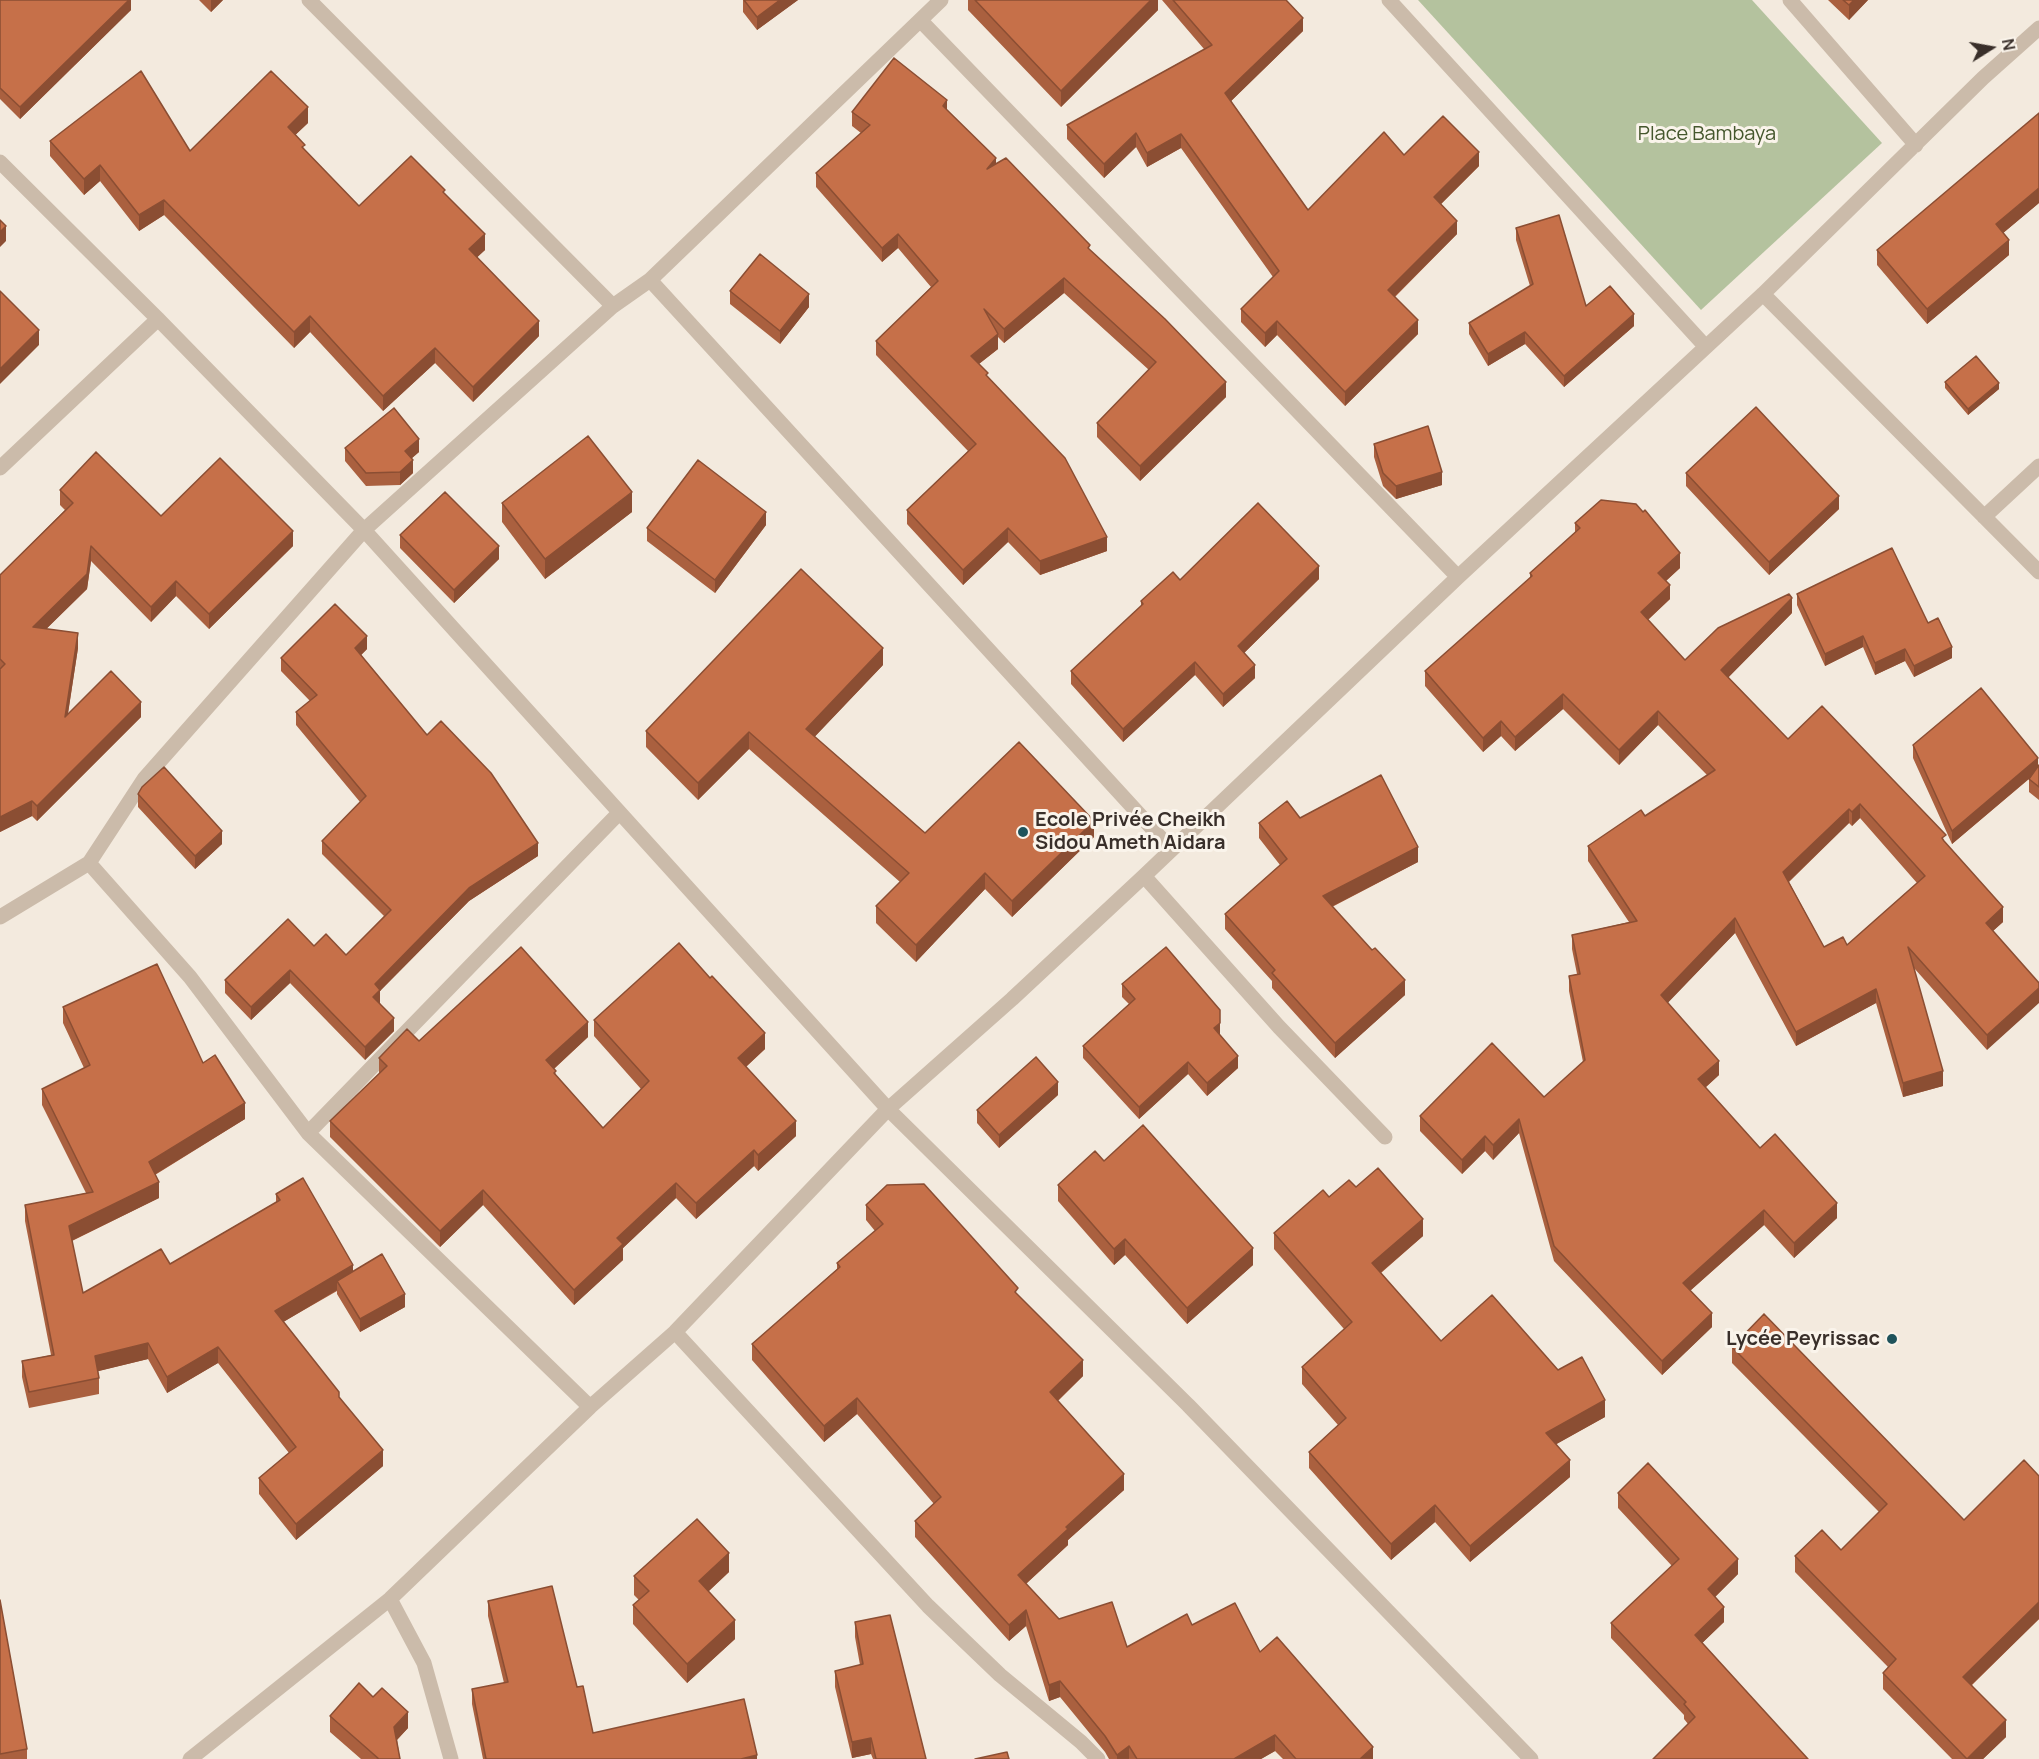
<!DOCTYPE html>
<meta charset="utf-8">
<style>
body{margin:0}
#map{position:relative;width:2039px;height:1759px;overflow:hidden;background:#f3eade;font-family:Manrope,sans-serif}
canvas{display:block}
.north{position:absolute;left:1961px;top:18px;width:60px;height:60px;-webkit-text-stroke:4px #faf4eb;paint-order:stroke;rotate:79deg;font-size:16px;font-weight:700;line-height:24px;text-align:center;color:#392f2a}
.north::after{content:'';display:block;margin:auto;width:21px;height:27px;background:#392f2a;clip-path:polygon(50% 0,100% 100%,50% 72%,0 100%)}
</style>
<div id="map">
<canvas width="2039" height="1759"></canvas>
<div class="north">N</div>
</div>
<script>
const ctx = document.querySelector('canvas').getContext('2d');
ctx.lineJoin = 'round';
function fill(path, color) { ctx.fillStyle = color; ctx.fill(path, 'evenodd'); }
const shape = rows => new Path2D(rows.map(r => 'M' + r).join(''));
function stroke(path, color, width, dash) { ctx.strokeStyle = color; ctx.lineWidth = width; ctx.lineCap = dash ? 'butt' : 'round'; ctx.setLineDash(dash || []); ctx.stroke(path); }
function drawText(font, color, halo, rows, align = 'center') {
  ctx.font = font + ' Manrope,sans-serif'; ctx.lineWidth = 6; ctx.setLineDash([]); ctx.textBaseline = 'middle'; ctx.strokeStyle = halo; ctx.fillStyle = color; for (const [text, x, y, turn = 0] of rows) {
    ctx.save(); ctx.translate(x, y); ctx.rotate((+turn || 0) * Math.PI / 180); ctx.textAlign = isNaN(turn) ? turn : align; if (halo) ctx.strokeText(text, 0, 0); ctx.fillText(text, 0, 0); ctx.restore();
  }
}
const green = shape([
 [1418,0,1752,0,1882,143,1701,310]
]);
const minor = shape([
 [309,0,613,306],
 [1389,0,1705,346],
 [1790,0,1916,145],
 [921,21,1458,577],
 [0,162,158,319,364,530,888,1109,1188,1405,1531,1759],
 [650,280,1171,849],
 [1763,294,2039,572],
 [0,468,158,319],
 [1984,517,2039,466],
 [89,863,190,977,308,1133,590,1407],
 [1144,876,1279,1027,1385,1137],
 [0,917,89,863,144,779,364,530,613,306,650,280,941,0],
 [308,1133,619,813],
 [675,1332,928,1606,1000,1675,1081,1742,1098,1759],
 [390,1599,424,1663,451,1759],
 [190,1759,390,1599,590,1407,675,1332,888,1109,1012,999,1144,876,1458,577,1763,294,1983,78,2039,28]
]);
const wall = shape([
 [0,0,131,0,131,10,20,119,0,99],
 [199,0,223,0,211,12],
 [743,0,798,0,757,30,743,12],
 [968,0,1158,0,1158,10,1061,107,968,10],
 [1162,0,1286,0,1303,31,1231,101,1308,210,1404,155,1479,166,1441,204,1457,234,1395,297,1418,334,1345,406,1277,335,1265,347,1241,322,1241,309,1273,277,1181,148,1147,167,1136,147,1104,178,1067,139,1067,125,1204,49],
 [1828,0,1868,0,1849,20],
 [947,110,996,164,1090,250,1226,397,1140,481,1097,437,1097,423,1149,370,1064,293,1004,343,998,337,998,349,979,364,1107,551,1040,575,1008,542,963,585,907,524,907,510,968,451,876,355,876,341,931,287,898,248,882,262,816,187,816,173,861,133,852,126,852,112],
 [308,123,295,135,305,150,359,206,445,194,485,250,477,257,539,336,473,402,435,363,383,411,310,332,294,348,164,215,139,231,100,181,84,195,50,156,50,141,190,151],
 [2039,203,2003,233,2009,255,1927,324,1877,265,1877,250],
 [1516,228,1586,306,1634,326,1564,387,1525,344,1488,366,1469,334,1469,323,1530,286,1516,240],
 [730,291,809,307,780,344,730,304],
 [1945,382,1999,389,1968,415,1945,388],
 [1374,444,1442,485,1396,499,1383,486,1374,457],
 [345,448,419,452,412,458,413,473,400,485,366,486,345,461],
 [1686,473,1839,509,1769,575,1686,486],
 [60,490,161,516,293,546,209,629,176,596,151,622,91,561,87,589,46,629,78,648,68,714,141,717,37,821,32,816,0,832,0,575,65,510,60,505],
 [502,503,632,512,545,579,502,522],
 [1575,523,1680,568,1666,581,1670,599,1648,620,1685,660,1792,613,1728,677,1788,739,1946,843,2003,922,1993,931,1987,1050,1914,968,1943,1086,1903,1097,1876,1003,1796,1046,1735,933,1667,1003,1719,1075,1705,1088,1760,1148,1837,1218,1794,1258,1764,1225,1690,1291,1712,1327,1662,1375,1554,1261,1519,1133,1493,1160,1485,1151,1462,1174,1420,1131,1420,1116,1544,1097,1583,1062,1569,991,1569,976,1577,974,1572,949,1572,935,1629,922,1588,861,1588,846,1645,816,1707,775,1658,725,1619,765,1563,709,1515,751,1501,736,1483,752,1425,686,1425,671,1530,579,1530,573,1575,533],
 [1860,818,1917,883,1847,945,1824,947,1789,882,1849,823,1852,826],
 [766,525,715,593,647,541,647,528],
 [400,535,499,559,454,603,400,548],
 [1319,579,1244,653,1255,678,1223,707,1195,675,1123,742,1071,684,1071,671,1141,606,1141,601,1180,580],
 [1797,594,1928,623,1952,658,1914,677,1905,661,1875,675,1863,647,1825,666,1797,605],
 [367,649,361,655,427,735,538,856,469,901,380,991,380,1003,394,1031,365,1060,290,983,251,1020,225,993,225,980,314,946,346,955,384,916,322,854,322,841,360,802,296,725,296,712,310,701,281,671,281,658],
 [883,665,814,737,925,833,1094,837,1012,917,985,889,916,962,876,923,876,906,900,882,749,749,698,800,646,747,646,731],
 [1913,745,2039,765,2039,800,2029,792,2029,779,1952,844,1913,758],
 [138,794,222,844,195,869,138,807],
 [1300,818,1418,862,1332,907,1405,995,1335,1058,1272,988,1272,981,1225,929,1225,914,1280,865,1259,838,1259,823],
 [1122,984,1220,1035,1238,1068,1207,1096,1188,1074,1139,1119,1083,1058,1083,1046,1129,1004,1122,997],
 [63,1007,203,1063,245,1119,155,1175,159,1198,72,1241,83,1293,170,1264,276,1202,276,1194,353,1271,405,1307,360,1332,337,1294,337,1291,283,1322,339,1397,383,1466,296,1540,259,1494,259,1478,289,1453,218,1363,167,1393,148,1359,98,1371,99,1378,99,1394,29,1408,22,1377,22,1361,51,1355,25,1221,25,1205,86,1193,42,1105,42,1089,84,1068,63,1023],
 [594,1020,765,1049,746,1067,796,1136,758,1171,754,1166,696,1219,676,1198,623,1248,623,1260,574,1305,483,1205,440,1247,330,1137,330,1121,379,1074,379,1058,419,1041,588,1037,554,1069,556,1075,603,1128,641,1089,594,1036],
 [1058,1095,999,1148,977,1123,977,1110],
 [1104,1161,1253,1265,1187,1324,1125,1255,1114,1265,1058,1201,1058,1185],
 [1356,1187,1423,1236,1381,1273,1441,1341,1558,1370,1605,1417,1556,1444,1570,1477,1470,1562,1435,1522,1391,1560,1309,1468,1309,1452,1338,1425,1302,1384,1302,1367,1344,1329,1274,1249,1274,1233,1329,1197],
 [866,1205,1018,1296,1083,1376,1058,1401,1124,1490,1068,1540,1068,1545,1026,1584,1059,1619,1127,1647,1192,1625,1260,1652,1373,1759,1283,1759,1275,1751,1261,1759,1109,1759,1105,1752,1060,1697,1049,1701,1026,1626,1009,1641,915,1537,915,1521,934,1504,857,1414,824,1442,752,1360,752,1344,837,1269,837,1263,875,1231,866,1220],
 [1732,1347,2039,1619,1972,1685,2006,1737,1983,1759,1952,1759,1883,1689,1883,1673,1888,1667,1795,1572,1795,1556,1841,1550,1879,1512,1732,1363],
 [1618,1493,1738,1574,1715,1597,1724,1622,1702,1643,1808,1759,1688,1724,1684,1719,1684,1715,1611,1638,1611,1623,1672,1566,1618,1508],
 [729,1572,708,1592,735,1639,687,1683,633,1624,633,1605,639,1600,634,1595,634,1576],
 [0,1600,27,1749,27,1759,0,1759],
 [488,1601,577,1687,593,1733,757,1759,483,1759,472,1704,472,1689,504,1683,488,1616],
 [855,1622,926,1759,873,1759,871,1754,852,1758,835,1687,835,1671,860,1665,855,1637],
 [330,1716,408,1728,397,1740,400,1759,361,1759,330,1732]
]);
const shadedWall = shape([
 [129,0,131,0,131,10,20,119,20,107],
 [211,0,223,0,211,12],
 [780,0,798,0,757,30,757,17],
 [1151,0,1158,0,1158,10,1061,107,1061,91],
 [1854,0,1868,0,1849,20,1849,5],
 [1303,18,1303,31,1225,107,1225,93],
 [947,100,947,114,943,106],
 [308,107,308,123,288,142,288,127],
 [1136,133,1136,147,1104,178,1104,164],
 [1181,134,1181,148,1147,167,1147,153],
 [1479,152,1479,166,1434,211,1434,197],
 [996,158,996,173,987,169],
 [100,165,100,181,84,195,84,179],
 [2039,188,2039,203,1996,239,1996,224],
 [164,200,164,215,139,231,139,215],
 [1457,221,1457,234,1388,303,1388,290],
 [6,226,6,241,0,247,0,232],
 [485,234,485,250,469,265,469,249],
 [898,234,898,248,882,262,882,248],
 [2009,240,2009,255,1927,324,1927,309],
 [1064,278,1064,293,1004,343,1004,329],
 [809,294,809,307,780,344,780,331],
 [1634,314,1634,326,1564,387,1564,376],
 [310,316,310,332,294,348,294,332],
 [1418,320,1418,334,1345,406,1345,392],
 [539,321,539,336,473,402,473,387],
 [1277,321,1277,335,1265,347,1265,333],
 [39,330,39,345,0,384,0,369],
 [1525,332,1525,344,1488,366,1488,354],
 [998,334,998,349,971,370,971,356],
 [435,348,435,363,383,411,383,396],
 [1226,382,1226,397,1140,481,1140,466],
 [1999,383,1999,389,1968,415,1968,409],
 [419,439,419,452,405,464,405,451],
 [413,460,413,473,400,485,400,472],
 [1442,472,1442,485,1396,499,1396,486],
 [632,492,632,512,545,579,545,559],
 [1839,496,1839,509,1769,575,1769,562],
 [766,512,766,525,715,593,715,580],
 [1008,528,1008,542,963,585,963,570],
 [293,531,293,546,209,629,209,614],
 [1107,537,1107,551,1040,575,1040,561],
 [91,546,91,561,87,589,33,642,33,627],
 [499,546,499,559,454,603,454,590],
 [1680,553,1680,568,1658,588,1658,573],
 [1319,566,1319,579,1238,659,1238,646],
 [176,581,176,596,151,622,151,607],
 [1670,585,1670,599,1641,626,1641,612],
 [1792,598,1792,613,1721,685,1721,670],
 [78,633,78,648,65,732,65,717],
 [367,636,367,649,355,661,355,648],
 [1863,636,1863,647,1825,666,1825,654],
 [1952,647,1952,658,1914,677,1914,666],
 [883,648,883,665,806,746,806,729],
 [1905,649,1905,661,1875,675,1875,663],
 [1195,662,1195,675,1123,742,1123,729],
 [1255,665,1255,678,1223,707,1223,694],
 [1563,694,1563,709,1515,751,1515,737],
 [141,702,141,717,37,821,37,806],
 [1658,711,1658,725,1619,765,1619,750],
 [1501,721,1501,736,1483,752,1483,738],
 [749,732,749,749,698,800,698,783],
 [2038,758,2038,771,1952,844,1952,831],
 [32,801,32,816,0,832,0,817],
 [1860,804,1860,818,1852,826,1852,812],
 [1849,809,1849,823,1783,887,1783,872],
 [1094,821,1094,837,1012,917,1012,901],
 [222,831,222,844,195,869,195,856],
 [538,843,538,856,469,901,380,991,380,1003,373,1010,375,984,469,888],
 [1418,847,1418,862,1323,911,1323,896],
 [985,873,985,889,916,962,916,945],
 [2003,907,2003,922,1986,937,1986,923],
 [1735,918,1735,933,1661,1010,1661,995],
 [290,970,290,983,251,1020,251,1007],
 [1405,980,1405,995,1335,1058,1335,1043],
 [2039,988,2039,1003,1987,1050,1987,1035],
 [1876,989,1876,1003,1796,1046,1796,1032],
 [394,1018,394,1031,365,1060,365,1047],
 [588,1022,588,1037,546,1076,546,1060],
 [1220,1023,1220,1035,1214,1028],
 [765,1033,765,1049,738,1074,738,1058],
 [1238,1056,1238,1068,1207,1096,1207,1083],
 [1719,1061,1719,1075,1698,1094,1698,1079],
 [1188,1062,1188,1074,1139,1119,1139,1107],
 [1943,1071,1943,1086,1903,1097,1903,1083],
 [1058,1082,1058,1095,999,1148,999,1135],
 [245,1103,245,1119,149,1178,149,1162],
 [1519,1119,1519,1133,1493,1160,1493,1145],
 [796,1121,796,1136,758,1171,758,1155],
 [1485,1136,1485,1151,1462,1174,1462,1160],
 [754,1150,754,1166,696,1219,696,1203],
 [159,1182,159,1198,69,1242,69,1226],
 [676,1183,676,1198,623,1248,623,1260,574,1305,574,1290,617,1238],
 [483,1190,483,1205,440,1247,440,1231],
 [1837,1203,1837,1218,1794,1258,1794,1243],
 [1764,1210,1764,1225,1683,1297,1683,1283],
 [1423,1219,1423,1236,1372,1280,1372,1263],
 [1125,1239,1125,1255,1114,1265,1114,1249],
 [1253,1248,1253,1265,1187,1324,1187,1308],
 [353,1265,353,1281,337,1281,337,1290,275,1327,275,1311],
 [405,1294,405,1307,360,1332,360,1319],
 [1712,1313,1712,1327,1662,1375,1662,1361],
 [148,1343,148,1359,95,1372,95,1356],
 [218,1347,218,1363,167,1393,167,1377],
 [1083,1360,1083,1376,1050,1408,1050,1392],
 [857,1398,857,1414,824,1442,824,1426],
 [1605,1400,1605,1417,1546,1450,1546,1433],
 [383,1450,383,1466,296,1540,296,1524],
 [1570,1460,1570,1477,1470,1562,1470,1546],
 [1124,1474,1124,1490,1068,1540,1068,1545,1018,1591,1018,1575,1066,1527],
 [1435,1505,1435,1522,1391,1560,1391,1544],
 [729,1553,729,1572,699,1600,699,1581],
 [1738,1559,1738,1574,1708,1604,1708,1589],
 [2039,1602,2039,1619,1963,1693,1963,1677],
 [1724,1607,1724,1622,1695,1650,1695,1635],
 [1026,1610,1026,1626,1009,1641,1009,1625],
 [735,1620,735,1639,687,1683,687,1664],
 [1060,1681,1060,1697,1049,1701,1049,1685],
 [408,1712,408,1728,394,1743,394,1727],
 [2006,1720,2006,1737,1983,1759,1967,1759],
 [1275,1735,1275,1751,1261,1759,1234,1759],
 [871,1738,871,1754,852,1758,852,1742],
 [1129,1746,1129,1759,1117,1759,1117,1755],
 [1373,1747,1373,1759,1360,1759],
 [757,1755,757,1759,741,1759]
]);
const building = shape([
 [0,0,129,0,20,107,0,88,0,0],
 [744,0,780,0,757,17,744,0],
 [975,0,1151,0,1061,91,975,0],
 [1173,0,1286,0,1303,18,1225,93,1308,210,1384,132,1404,155,1443,116,1479,152,1434,197,1457,221,1388,290,1418,320,1345,392,1277,321,1265,333,1241,309,1279,271,1181,134,1147,153,1136,133,1104,164,1067,125,1212,45,1173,0],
 [1843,0,1854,0,1849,5,1843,0],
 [894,58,947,100,943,106,996,158,987,169,1006,158,1090,245,1088,248,1165,319,1226,382,1140,466,1097,423,1156,362,1064,278,1004,329,984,309,998,334,971,356,988,373,986,375,1065,458,1107,537,1040,561,1008,528,963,570,907,510,976,444,876,341,938,281,898,234,882,248,816,173,870,125,852,112,894,58],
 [141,71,190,151,271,71,308,107,288,127,305,145,302,147,359,206,411,156,445,190,443,192,485,234,469,249,539,321,473,387,435,348,383,396,310,316,294,332,164,200,139,215,100,165,84,179,50,141,141,71],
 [2039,113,2039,188,1996,224,2009,240,1927,309,1877,250,2039,113],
 [1559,215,1586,306,1610,286,1634,314,1564,376,1525,332,1488,354,1469,323,1533,284,1516,228,1559,215],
 [0,220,6,226,0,232,0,220],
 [760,254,809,294,780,331,730,291,760,254],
 [0,291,39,330,0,369,0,291],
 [1976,356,1999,383,1968,409,1945,382,1976,356],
 [1756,407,1839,496,1769,562,1686,473,1756,407],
 [394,408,419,439,405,451,413,460,400,472,366,473,345,448,394,408],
 [1428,426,1442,472,1396,486,1383,473,1374,444,1428,426],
 [588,436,632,492,545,559,502,503,588,436],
 [96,452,161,516,220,458,293,531,209,614,176,581,151,607,91,546,87,574,33,627,78,633,65,717,111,671,141,702,37,806,32,801,0,817,0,669,5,664,0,659,0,575,73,503,60,490,96,452],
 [698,460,766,512,715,580,647,528,698,460],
 [445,492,499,546,454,590,400,535,445,492],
 [1601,500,1636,504,1643,512,1645,510,1680,553,1658,573,1670,585,1641,612,1685,660,1718,628,1789,594,1792,598,1721,670,1788,739,1822,706,1946,835,1942,838,1944,841,2003,907,1986,923,2039,983,2039,988,1987,1035,1908,947,1943,1071,1903,1083,1876,989,1796,1032,1735,918,1661,995,1719,1061,1698,1079,1760,1148,1775,1134,1837,1203,1794,1243,1764,1210,1683,1283,1712,1313,1662,1361,1554,1246,1519,1119,1493,1145,1485,1136,1462,1160,1420,1116,1492,1043,1544,1097,1585,1060,1569,976,1580,974,1572,935,1637,921,1588,846,1641,810,1645,816,1715,770,1658,711,1619,750,1563,694,1515,737,1501,721,1483,738,1425,671,1532,576,1530,573,1580,528,1575,523,1601,500],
 [1860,804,1925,876,1847,945,1843,937,1824,947,1783,872,1849,809,1852,812,1860,804],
 [1258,503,1319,566,1238,646,1255,665,1223,694,1195,662,1123,729,1071,671,1143,604,1141,601,1173,572,1180,580,1258,503],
 [1892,548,1928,623,1938,618,1952,647,1914,666,1905,649,1875,663,1863,636,1825,654,1797,594,1892,548],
 [801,569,883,648,806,729,925,833,1019,742,1094,821,1012,901,985,873,916,945,876,906,909,873,749,732,698,783,646,731,801,569],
 [335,604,367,636,355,648,427,735,441,721,491,773,538,843,469,888,375,984,380,990,373,997,394,1018,365,1047,290,970,251,1007,225,980,288,919,314,946,326,934,346,955,391,910,322,841,366,796,296,712,317,695,281,658,335,604],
 [1981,688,2038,758,1952,831,1913,745,1981,688],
 [2039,765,2039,787,2029,779,2039,765],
 [164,767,222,831,195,856,138,794,142,787,164,767],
 [1381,775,1418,847,1323,896,1372,950,1375,948,1405,980,1335,1043,1272,973,1275,970,1225,914,1287,859,1259,823,1287,801,1300,818,1381,775],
 [679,943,710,978,712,976,765,1033,738,1058,796,1121,758,1155,754,1150,696,1203,676,1183,617,1238,623,1244,574,1290,483,1190,440,1231,330,1121,387,1066,379,1058,407,1029,419,1041,521,947,588,1022,546,1060,556,1071,554,1073,603,1128,649,1081,594,1020,679,943],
 [1166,947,1220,1010,1220,1023,1214,1028,1238,1056,1207,1083,1188,1062,1139,1107,1083,1046,1135,999,1122,984,1166,947],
 [157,964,203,1063,215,1055,245,1103,149,1162,159,1182,69,1226,83,1293,161,1249,170,1264,280,1200,276,1194,303,1178,353,1265,275,1311,339,1392,339,1397,383,1450,296,1524,259,1478,296,1447,218,1347,167,1377,148,1343,95,1356,99,1378,29,1392,22,1361,54,1355,25,1205,93,1192,42,1089,90,1065,63,1007,157,964],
 [1036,1057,1058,1082,999,1135,977,1110,1036,1057],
 [1143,1125,1253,1248,1187,1308,1125,1239,1114,1249,1058,1185,1095,1151,1104,1161,1143,1125],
 [1378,1168,1423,1219,1372,1263,1441,1341,1492,1295,1558,1370,1582,1357,1605,1400,1546,1433,1570,1460,1470,1546,1435,1505,1391,1544,1309,1452,1346,1418,1302,1367,1352,1322,1274,1233,1323,1190,1329,1197,1349,1180,1356,1187,1378,1168],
 [924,1184,1018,1288,1015,1292,1083,1360,1050,1392,1124,1474,1066,1527,1068,1529,1018,1575,1059,1619,1112,1602,1127,1647,1187,1614,1192,1625,1235,1603,1260,1652,1277,1637,1373,1747,1360,1759,1296,1759,1275,1735,1234,1759,1137,1759,1129,1746,1117,1755,1105,1736,1060,1681,1049,1685,1026,1610,1009,1625,915,1521,941,1497,857,1398,824,1426,752,1344,840,1267,837,1263,883,1224,866,1205,887,1185,924,1184],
 [382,1254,405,1294,360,1319,337,1281,382,1254],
 [1764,1314,1964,1520,2024,1460,2039,1476,2039,1602,1963,1677,2006,1720,1967,1759,1883,1673,1896,1659,1795,1556,1822,1530,1841,1550,1887,1504,1732,1347,1764,1314],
 [1648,1463,1738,1559,1708,1589,1724,1607,1695,1635,1808,1759,1653,1759,1695,1717,1684,1704,1686,1702,1611,1623,1679,1559,1618,1493,1648,1463],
 [697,1519,729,1553,699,1581,735,1620,687,1664,633,1605,649,1591,634,1576,697,1519],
 [552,1586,577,1687,583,1686,593,1733,744,1699,757,1755,741,1759,486,1759,472,1689,508,1682,488,1601,552,1586],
 [0,1600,27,1749,0,1754,0,1600],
 [890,1615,926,1759,876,1759,871,1738,852,1742,835,1671,863,1664,855,1622,890,1615],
 [359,1683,373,1697,382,1688,408,1712,394,1727,400,1759,377,1759,379,1759,330,1716,359,1683],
 [1007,1752,1009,1759,975,1759,1007,1752]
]);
const markers = [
 [1023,832,6,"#1f535b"],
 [1892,1339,6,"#1f535b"]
];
const parkNames = [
 ["Place Bambaya",1707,134]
];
const poiNames = [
 ["Ecole Privée Cheikh",1035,820],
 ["Sidou Ameth Aidara",1035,843],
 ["Lycée Peyrissac",1880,1339,"right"]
];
fill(green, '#b4c29e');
stroke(minor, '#cbbbaa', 15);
fill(wall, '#aa603f');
fill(shadedWall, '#8b4e33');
fill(building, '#c67049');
stroke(building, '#8b4e33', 1.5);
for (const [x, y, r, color] of markers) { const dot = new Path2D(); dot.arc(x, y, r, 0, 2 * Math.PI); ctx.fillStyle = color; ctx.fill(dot); stroke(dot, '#faf4eb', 2); }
drawText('20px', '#45572d', '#faf4eb', parkNames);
drawText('bold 20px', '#392f2a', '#faf4eb', poiNames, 'left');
</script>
